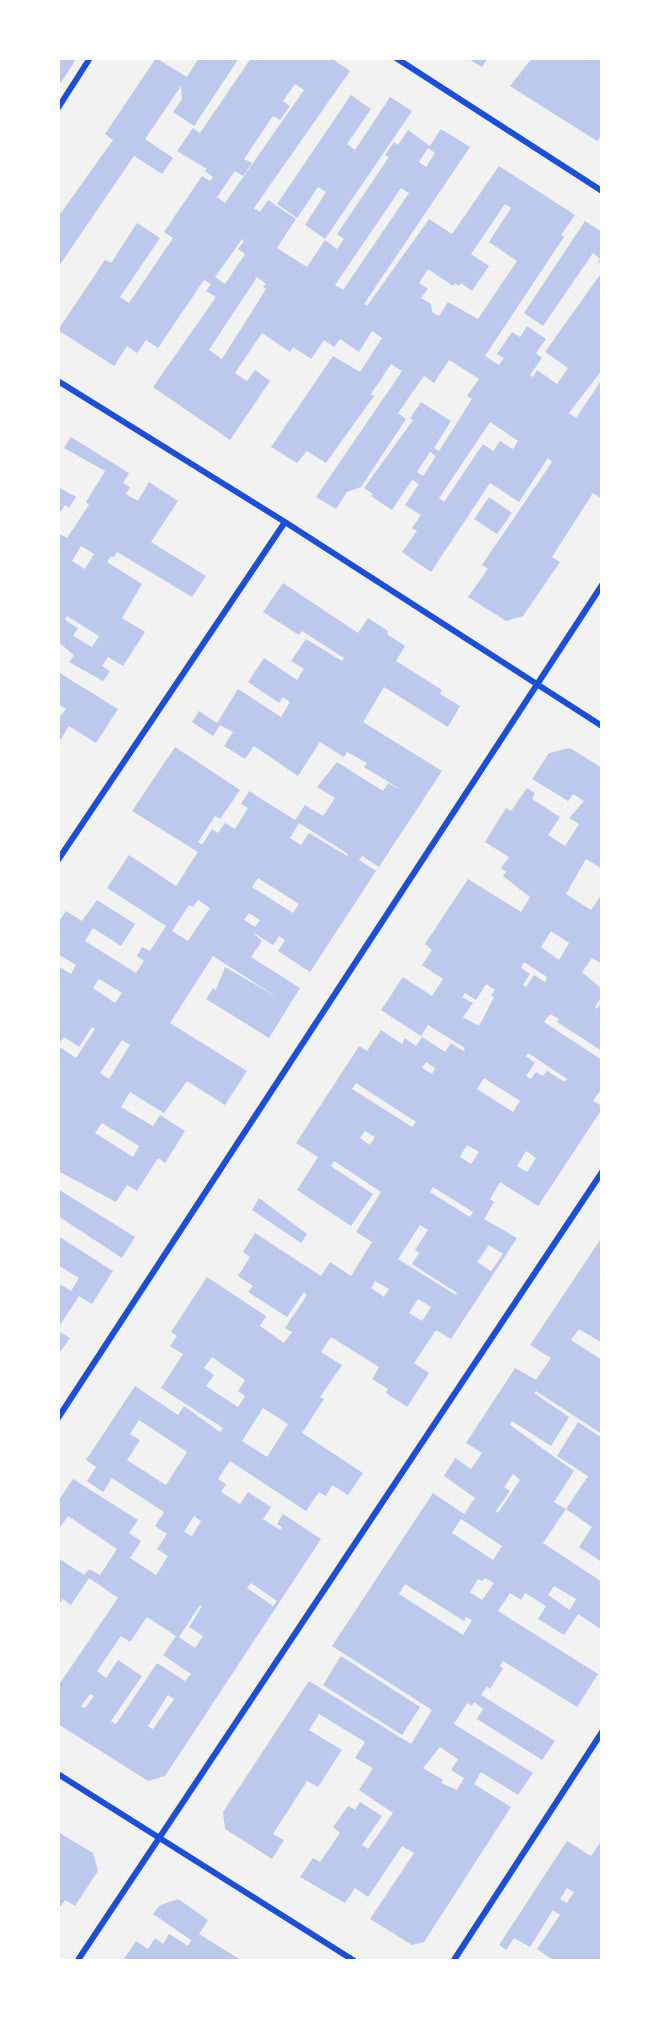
<!DOCTYPE html>
<style>
body{margin:0}
#map{position:relative;width:660px;height:2019px;overflow:hidden;background:#f2f2f2;font-family:Commissioner,sans-serif}
canvas{display:block}
.frame{position:absolute;inset:0;border:60px solid #fff;pointer-events:none}
</style>
<div id="map">
<canvas width="660" height="2019"></canvas>
<div class="frame"></div>
</div>
<script>
const ctx = document.querySelector('canvas').getContext('2d');
ctx.lineJoin = 'round';
function fill(path, color) { ctx.fillStyle = color; ctx.fill(path, 'evenodd'); }
const shape = rows => new Path2D(rows.map(r => 'M' + r).join(''));
function stroke(path, color, width, dash) { ctx.strokeStyle = color; ctx.lineWidth = width; ctx.lineCap = dash ? 'butt' : 'round'; ctx.setLineDash(dash || []); ctx.stroke(path); }
const building = shape([
 [58,58,77,58,58,87],
 [156,58,187,77,199,58,239,58,194,126,173,112,182,99,181,86,145,139,173,158,162,174,134,156,61,263,58,261,58,217,113,140,105,134],
 [251,58,331,58,350,71,254,208,260,212,268,200,296,219,277,248,307,267,325,240,337,249,344,239,337,234,389,157,385,155,394,142,398,145,408,130,430,146,441,129,470,147,364,304,367,306,429,219,452,234,499,166,575,215,561,235,564,237,485,356,499,365,504,358,497,354,512,332,520,337,527,326,546,339,536,353,542,358,530,375,533,377,537,370,557,384,568,368,545,352,602,272,602,370,569,413,576,418,602,379,602,499,593,493,552,557,560,562,523,616,506,621,468,597,488,569,482,565,552,462,548,458,519,502,490,483,431,572,402,552,417,531,412,528,421,515,405,505,419,484,412,480,392,510,371,496,373,494,364,488,413,420,410,418,421,402,451,421,434,448,439,451,472,399,467,396,479,379,449,360,434,383,424,376,398,413,406,419,361,487,347,492,336,509,316,497,402,371,391,364,371,394,374,396,326,463,307,451,297,463,271,447,333,356,360,372,382,338,372,331,359,352,340,339,334,347,324,340,311,359,293,347,290,352,262,333,235,373,247,381,255,370,270,381,230,440,153,387,216,297,206,291,211,284,204,280,158,348,146,340,137,353,127,346,114,366,58,330,105,260,111,263,137,223,160,238,120,297,129,303,173,238,164,232,202,176,210,181,213,177,205,171,207,169,177,151,193,128,200,133],
 [295,84,304,90,225,203,217,197,235,171,243,176,252,163,244,159,273,116,280,120,290,106,283,101],
 [428,148,435,153,426,167,419,162],
 [401,188,409,193,343,290,335,285],
 [505,204,511,208,489,242,517,261,478,319,448,302,439,316,432,312,431,304,421,298,428,289,419,283,428,269,453,286,455,283,459,286,461,283,472,291,489,266,471,254],
 [242,239,244,241,238,249,245,254,225,284,215,277],
 [257,277,266,284,263,287,266,289,222,359,209,350],
 [490,422,518,441,513,449,500,441,493,451,483,444,444,502,439,498],
 [430,452,436,456,423,476,417,472],
 [467,58,488,58,482,67],
 [532,58,602,58,602,135,597,141,510,86],
 [351,95,371,109,347,144,355,150,390,97,412,111,325,239,305,225,326,192,318,187,297,218,277,204],
 [585,221,602,232,602,264,598,262,600,259,593,253,543,326,524,313],
 [71,437,129,473,123,483,130,487,126,494,138,501,149,482,178,501,151,542,206,576,192,597,117,552,114,557,111,556,107,562,142,584,122,618,145,632,123,666,108,657,102,666,110,671,103,681,69,662,74,655,58,642,58,533,67,538,89,505,86,502,105,471,64,448],
 [81,546,94,554,85,569,72,561],
 [67,616,99,636,92,647,73,636,78,628,65,620],
 [58,487,76,497,69,508,65,505,58,515],
 [489,497,512,513,497,534,474,519],
 [283,583,358,633,368,618,388,631,387,634,405,646,396,661,442,690,440,694,460,706,448,727,384,687,363,722,442,771,379,867,362,856,359,860,376,871,310,972,278,951,285,940,279,936,273,945,252,932,262,941,251,957,300,988,269,1038,206,999,213,988,216,990,225,967,277,997,213,956,170,1023,247,1071,225,1105,187,1081,164,1113,130,1092,121,1107,153,1126,160,1115,185,1131,165,1163,158,1158,137,1191,127,1185,116,1202,58,1171,58,1046,76,1058,95,1029,92,1027,79,1047,64,1037,58,1045,58,966,71,974,76,965,58,954,58,923,66,911,82,921,97,900,135,924,121,946,93,928,85,941,136,973,144,961,137,956,142,947,150,951,166,926,107,888,129,855,176,886,198,852,132,811,175,747,240,790,220,819,215,816,198,842,202,845,212,829,218,833,225,823,235,829,248,808,241,804,249,791,295,820,305,805,323,816,335,798,317,787,337,762,383,791,388,783,405,792,364,767,367,763,347,752,344,757,320,742,298,776,254,746,245,759,224,746,233,732,220,725,213,736,192,722,199,711,217,723,238,689,281,717,290,702,283,697,279,703,248,682,264,658,297,680,304,669,291,661,306,639,342,661,344,658,302,631,299,635,263,612],
 [299,823,348,854,347,856,309,833,301,845,290,838],
 [258,878,299,904,293,913,252,887],
 [198,900,210,908,188,941,172,931,189,905,193,907],
 [249,913,260,920,255,927,244,920],
 [99,979,122,993,115,1003,93,988],
 [122,1040,130,1045,109,1079,100,1073],
 [102,1123,139,1146,133,1157,95,1133],
 [58,672,118,709,96,743,69,726,58,744,58,719,66,709,58,704],
 [570,748,602,768,602,869,586,859,566,894,591,910,602,894,602,964,592,958,582,972,602,989,602,996,595,1007,597,1009,602,1001,602,1051,557,1022,559,1019,550,1014,544,1022,602,1060,602,1088,593,1101,602,1106,602,1109,538,1206,500,1182,490,1199,494,1202,484,1219,517,1238,451,1339,436,1330,414,1363,429,1373,407,1407,386,1393,388,1389,372,1379,379,1367,331,1337,321,1352,342,1365,320,1397,324,1399,302,1433,363,1473,348,1495,332,1485,326,1496,319,1492,306,1511,230,1461,218,1479,226,1484,221,1492,240,1504,248,1492,271,1507,263,1519,280,1530,282,1527,277,1524,283,1514,321,1539,165,1776,148,1781,58,1724,58,1686,118,1598,89,1578,71,1605,63,1599,58,1606,58,1558,84,1575,89,1569,100,1575,117,1549,68,1516,58,1530,58,1501,73,1479,138,1520,129,1533,141,1541,130,1558,156,1575,168,1556,157,1549,167,1534,155,1526,164,1512,112,1478,103,1492,87,1481,96,1467,86,1460,135,1386,178,1415,184,1406,220,1432,223,1428,161,1388,183,1354,170,1346,177,1336,171,1332,207,1277,266,1316,260,1326,284,1343,292,1332,285,1328,307,1295,304,1292,287,1317,248,1292,253,1286,238,1276,250,1257,243,1252,255,1233,321,1276,330,1262,351,1276,372,1242,356,1232,381,1192,334,1161,331,1166,373,1194,351,1226,297,1190,318,1157,296,1143,359,1046,367,1051,381,1030,402,1044,405,1038,416,1046,422,1037,445,1052,451,1043,463,1051,465,1048,428,1025,421,1036,381,1010,403,977,432,996,443,979,422,965,432,950,425,944,468,879,521,912,530,897,503,876,506,872,501,868,509,857,485,842,506,808,511,811,527,788,535,793,532,799,560,817,548,835,565,846,579,824,569,818,584,801,573,794,568,801,532,779,549,753],
 [551,931,569,943,559,960,541,947],
 [524,962,547,977,545,982,534,975,526,987,523,985,530,974,521,968],
 [486,984,495,990,491,996,494,997,479,1026,463,1017,473,1003,462,997,465,993,476,1000],
 [528,1053,567,1079,565,1082,547,1071,543,1076,536,1072,531,1079,526,1076,535,1063,526,1056],
 [426,1062,435,1068,432,1074,422,1068],
 [484,1078,520,1101,513,1112,477,1089],
 [356,1083,416,1122,412,1127,352,1089],
 [365,1131,375,1137,370,1145,360,1138],
 [467,1145,479,1152,471,1164,460,1157],
 [526,1151,536,1158,527,1172,517,1166],
 [433,1187,473,1212,470,1217,430,1192],
 [420,1225,428,1230,415,1250,419,1253,412,1264,457,1293,456,1295,398,1259],
 [489,1245,503,1254,491,1271,477,1262],
 [375,1281,389,1289,384,1297,371,1288],
 [418,1299,431,1307,422,1321,409,1313],
 [212,1357,245,1380,238,1391,245,1396,238,1407,206,1386,214,1375,204,1368],
 [263,1408,288,1424,267,1457,242,1441],
 [139,1420,187,1452,166,1485,127,1460,140,1440,130,1434],
 [194,1516,201,1521,192,1536,184,1532],
 [251,1583,277,1601,273,1606,247,1588],
 [200,1605,202,1606,189,1627,203,1636,195,1648,179,1637],
 [147,1617,176,1636,163,1655,191,1674,185,1681,157,1663,116,1724,111,1721,142,1676,118,1660,106,1678,97,1671,121,1636,130,1642],
 [90,1694,94,1696,85,1708,81,1706],
 [168,1695,174,1699,153,1729,148,1726],
 [58,1189,135,1237,122,1258,58,1216],
 [259,1198,307,1234,301,1243,252,1210],
 [58,1236,113,1271,92,1304,79,1296,58,1328,58,1283,71,1291,79,1278,58,1265],
 [602,1237,602,1343,579,1329,571,1340,602,1360,602,1434,536,1391,534,1393,569,1417,551,1446,512,1421,510,1425,574,1471,554,1502,566,1509,543,1543,602,1582,602,1630,578,1614,564,1635,538,1619,546,1606,525,1593,521,1600,510,1593,498,1611,598,1674,577,1707,503,1661,500,1666,503,1668,490,1689,487,1686,481,1695,555,1741,542,1760,477,1719,483,1709,474,1702,472,1706,467,1703,454,1724,533,1773,518,1795,481,1772,474,1784,511,1807,424,1942,412,1945,370,1919,414,1853,402,1846,368,1897,355,1888,345,1903,300,1877,313,1858,320,1862,340,1833,333,1827,348,1806,355,1810,360,1802,382,1816,362,1845,368,1849,393,1813,359,1790,373,1768,355,1758,365,1742,319,1714,309,1730,342,1750,318,1787,307,1781,273,1834,284,1840,272,1859,225,1829,223,1812,309,1681,411,1744,432,1710,332,1646,433,1493,464,1514,475,1498,444,1476,455,1458,471,1469,482,1453,466,1443,515,1368,536,1380,551,1358,530,1345],
 [513,1474,520,1480,498,1513,496,1511,510,1491,504,1487],
 [461,1519,502,1546,493,1560,452,1533],
 [485,1578,494,1583,482,1600,470,1592,478,1579,482,1581],
 [405,1584,464,1621,466,1617,472,1620,463,1635,399,1594],
 [554,1586,576,1599,570,1610,548,1595],
 [440,1747,458,1759,451,1770,464,1778,457,1790,441,1783,443,1780,423,1768],
 [58,1331,70,1338,58,1355],
 [578,1422,602,1438,602,1562,579,1547,592,1527,566,1509,588,1476,557,1456],
 [341,1656,420,1707,402,1735,323,1685],
 [58,1832,93,1853,98,1871,75,1906,65,1900,58,1910],
 [602,1840,602,1960,553,1960,537,1949,560,1915,553,1910,530,1947,514,1938,506,1950,499,1945,567,1841,591,1856],
 [567,1888,574,1892,567,1903,560,1899],
 [178,1899,208,1920,199,1934,241,1960,123,1960,136,1941,148,1949,155,1938,163,1944,169,1934,188,1946,191,1940,194,1942,153,1914,160,1905]
]);
const minor = shape([
 [396,58,602,191],
 [58,108,90,58],
 [58,381,285,522,602,726],
 [58,860,285,522],
 [58,1418,602,585],
 [58,1774,353,1960],
 [78,1960,602,1172],
 [454,1960,602,1732]
]);
fill(building, '#bdc9ec');
stroke(minor, '#1d4ed8', 6);
</script>
